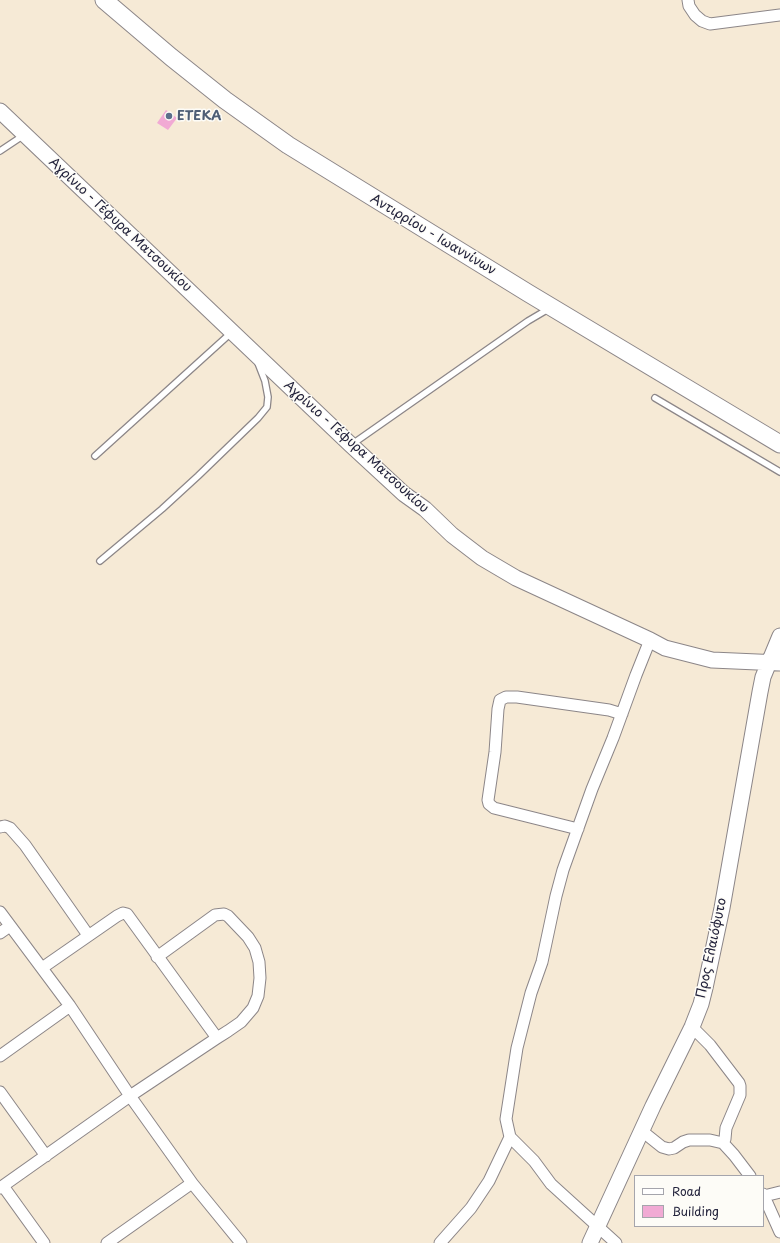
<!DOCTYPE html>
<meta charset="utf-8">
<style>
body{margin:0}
#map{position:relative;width:780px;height:1243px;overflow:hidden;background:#f6ead6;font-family:"Playpen Sans",sans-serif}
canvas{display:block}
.legend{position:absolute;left:634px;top:1175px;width:130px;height:52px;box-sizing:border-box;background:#fdfcf7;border:1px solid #a5a5ac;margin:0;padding:5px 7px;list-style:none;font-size:12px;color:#22223b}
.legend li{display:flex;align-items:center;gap:8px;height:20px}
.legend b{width:20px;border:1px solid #a5a5ac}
</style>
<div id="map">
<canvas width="780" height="1243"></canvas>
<ul class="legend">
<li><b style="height:5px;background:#fff"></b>Road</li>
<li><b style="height:11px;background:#f1aad4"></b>Building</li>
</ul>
</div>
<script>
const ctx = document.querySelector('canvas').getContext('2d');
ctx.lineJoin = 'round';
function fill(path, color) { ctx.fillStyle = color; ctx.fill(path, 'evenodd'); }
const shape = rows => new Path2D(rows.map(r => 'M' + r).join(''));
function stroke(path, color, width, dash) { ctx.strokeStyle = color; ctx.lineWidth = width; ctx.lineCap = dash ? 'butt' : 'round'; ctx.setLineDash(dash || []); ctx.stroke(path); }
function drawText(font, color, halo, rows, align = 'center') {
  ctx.font = font + ' "Playpen Sans",sans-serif'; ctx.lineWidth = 3; ctx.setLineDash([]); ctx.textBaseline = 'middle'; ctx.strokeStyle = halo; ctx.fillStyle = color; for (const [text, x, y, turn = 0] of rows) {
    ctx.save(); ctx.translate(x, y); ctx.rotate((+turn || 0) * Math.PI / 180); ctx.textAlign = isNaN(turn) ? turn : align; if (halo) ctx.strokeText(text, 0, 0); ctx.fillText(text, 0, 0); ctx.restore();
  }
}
const building = shape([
 [166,110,177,118,168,130,157,123]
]);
const lane = shape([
 [0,151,24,135],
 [655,398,780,472],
 [351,445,528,321,550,308],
 [95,456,232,332],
 [100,561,162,509,198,476,258,418,267,407,268,397,265,381,258,363]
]);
const street = shape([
 [688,0,689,6,695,15,702,21,710,24,780,15],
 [0,827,5,826,10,828,25,845,88,935],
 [578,829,494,808,489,804,488,800,495,752,498,709,500,700,506,697,517,697,609,710,622,714],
 [0,912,70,1006,130,1096,192,1183,241,1243],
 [0,933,10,926],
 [42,968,117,916,123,913,127,914,217,1038],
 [692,1027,710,1045,739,1083,740,1086,740,1095,726,1128,725,1139,723,1143],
 [0,1056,70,1006],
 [0,1092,46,1156],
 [642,1131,662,1147,669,1149,674,1148,683,1142,689,1140,710,1140,723,1143,734,1155,750,1176],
 [3,1186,44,1243],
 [0,1188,130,1096,217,1038,228,1031,241,1022,253,1008,258,996,260,978,259,962,255,948,248,937,228,916,224,914,215,915,157,957],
 [763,1194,780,1232],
 [764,1196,780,1192],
 [107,1243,192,1183],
 [440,1243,471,1208,489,1181,510,1137],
 [616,1243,551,1184,534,1161,510,1137,506,1119,517,1048,531,993,542,962,556,896,563,870,592,789,613,738,636,675,650,640]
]);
const secondary = shape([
 [0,111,351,445,404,494,425,509,452,535,482,558,516,578,650,640,665,648,712,660,780,663],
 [590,1243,653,1106,692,1027,701,1004,705,988,722,908,760,692,763,677,780,636]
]);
const primary = shape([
 [104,0,171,57,225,100,288,145,528,293,780,444]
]);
const markers = [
 [169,116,4,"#5c6f8a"]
];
const serviceNames = [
 ["ΕΤΕΚΑ",177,116]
];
const streetNames = [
 ["Αγρίνιο - Γέφυρα Ματσουκίου",120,225,43],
 ["Αντιρρίου - Ιωαννίνων",433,235,31],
 ["Αγρίνιο - Γέφυρα Ματσουκίου",356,447,42],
 ["Προς Ελαιόφυτο",712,948,-78]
];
fill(building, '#f1aad4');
stroke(lane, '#8c8688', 8);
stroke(street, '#8c8688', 13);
stroke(secondary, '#8c8688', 17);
stroke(primary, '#8c8688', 19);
stroke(lane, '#fff', 5.5);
stroke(street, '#fff', 11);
stroke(secondary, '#fff', 15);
stroke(primary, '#fff', 17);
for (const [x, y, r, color] of markers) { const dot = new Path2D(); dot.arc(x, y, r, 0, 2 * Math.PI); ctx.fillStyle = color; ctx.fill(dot); stroke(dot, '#fdfcf7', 1.5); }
drawText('bold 13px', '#4e5e75', '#fdfcf7', serviceNames, 'left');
drawText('13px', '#22223b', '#fdfcf7', streetNames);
</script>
